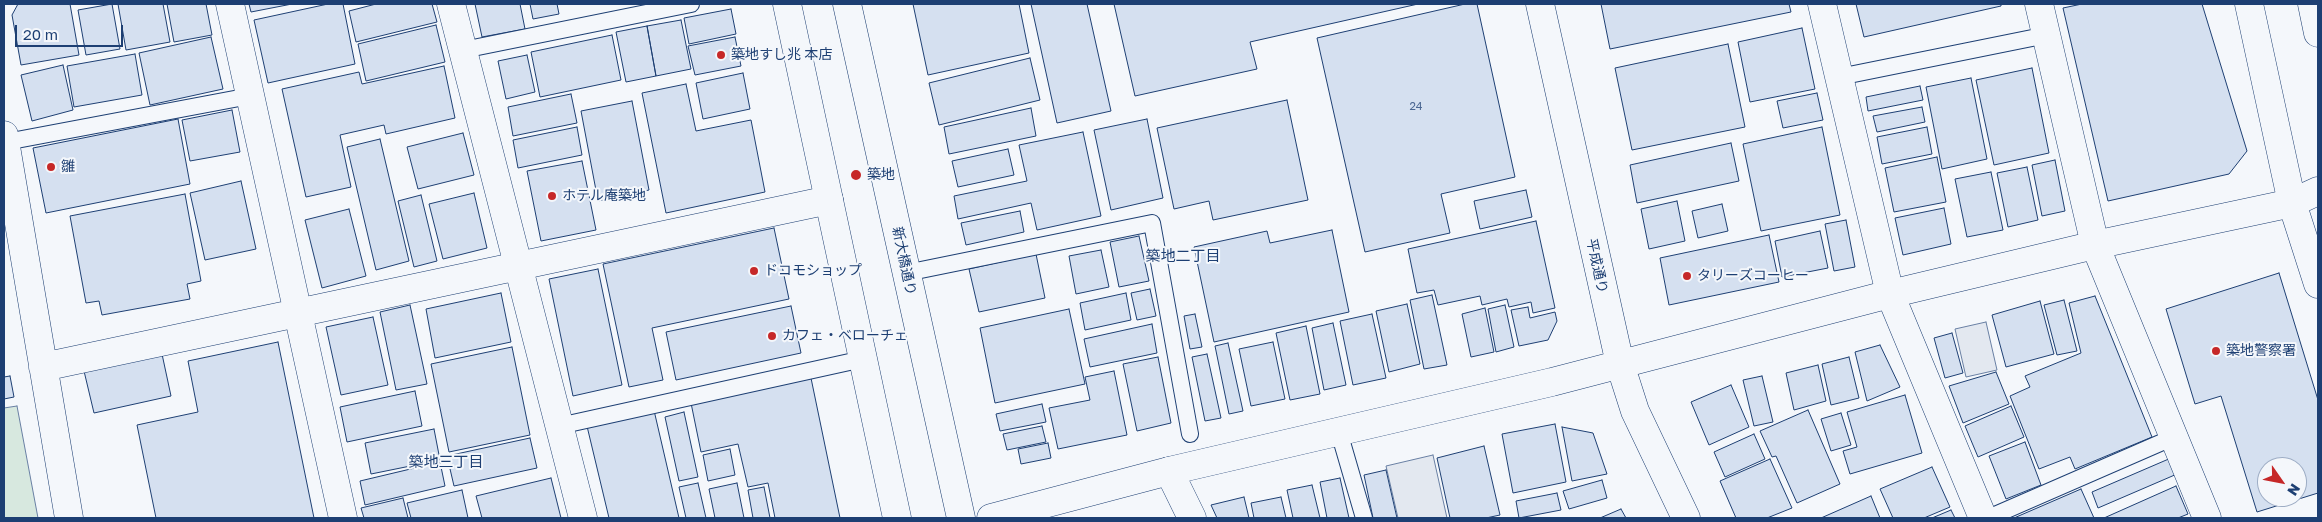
<!DOCTYPE html>
<meta charset="utf-8">
<style>
body{margin:0}
#map{position:relative;width:2322px;height:522px;overflow:hidden;background:#f4f7fb;font-family:"Golos Text",sans-serif}
canvas{display:block}
.frame{position:absolute;inset:0;border:5px solid #1d3f73;pointer-events:none}
.north{position:absolute;left:2257px;top:457px;width:50px;height:50px;box-sizing:border-box;background:#f4f7fb;border:1px solid #9eadc5;border-radius:50%;rotate:123deg;font-size:14px;font-weight:700;line-height:20px;text-align:center;color:#1d3f73}
.north::after{content:'';display:block;margin:auto;width:18px;height:22px;background:#c62828;clip-path:polygon(50% 0,100% 100%,50% 72%,0 100%)}
.scale{position:absolute;left:15px;top:25px;width:108px;height:22px;box-sizing:border-box;border:2px solid #1d3f73;border-top:0;padding-left:6px;font-size:15px;line-height:18px;white-space:nowrap;color:#1d3f73;-webkit-text-stroke:4px #f4f7fb;paint-order:stroke}
</style>
<div id="map">
<canvas width="2322" height="522"></canvas>
<div class="frame"></div>
<div class="north">N</div>
<div class="scale">20 m</div>
</div>
<script>
const ctx = document.querySelector('canvas').getContext('2d');
ctx.lineJoin = 'round';
function fill(path, color) { ctx.fillStyle = color; ctx.fill(path, 'evenodd'); }
const shape = rows => new Path2D(rows.map(r => 'M' + r).join(''));
function stroke(path, color, width, dash) { ctx.strokeStyle = color; ctx.lineWidth = width; ctx.lineCap = dash ? 'butt' : 'round'; ctx.setLineDash(dash || []); ctx.stroke(path); }
function drawText(font, color, halo, rows, align = 'center') {
  ctx.font = font + ' "Golos Text","Noto Sans JP",sans-serif'; ctx.lineWidth = 4; ctx.setLineDash([]); ctx.textBaseline = 'middle'; ctx.strokeStyle = halo; ctx.fillStyle = color; for (const [text, x, y, turn = 0] of rows) {
    ctx.save(); ctx.translate(x, y); ctx.rotate((+turn || 0) * Math.PI / 180); ctx.textAlign = isNaN(turn) ? turn : align; if (halo) ctx.strokeText(text, 0, 0); ctx.fillText(text, 0, 0); ctx.restore();
  }
}
const green = shape([
 [17,406,38,518,4,518,4,408,17,406]
]);
const parking = shape([
 [1986,322,1997,370,1966,377,1955,329,1986,322],
 [1433,455,1447,518,1398,518,1386,466,1433,455]
]);
const building = shape([
 [18,4,70,4,79,55,21,65,12,15,18,4],
 [112,4,120,49,86,55,78,10,112,4],
 [118,4,163,4,170,42,126,50,118,4],
 [167,4,206,4,212,35,174,42,167,4],
 [249,4,292,4,251,12,249,4],
 [328,4,343,4,355,64,268,83,254,20,328,4],
 [376,4,432,4,437,22,356,42,349,11,376,4],
 [475,4,520,4,525,29,482,37,475,4],
 [530,4,557,4,559,14,533,19,530,4],
 [913,4,1019,4,1029,53,928,75,913,4],
 [1031,4,1087,4,1111,111,1057,123,1031,4],
 [1114,4,1418,4,1250,42,1257,69,1135,96,1114,4],
 [1465,4,1477,4,1515,177,1441,194,1450,233,1365,252,1317,38,1465,4],
 [1601,4,1789,4,1791,12,1610,49,1601,4],
 [1856,4,2001,4,2001,6,1864,37,1856,4],
 [2082,4,2202,4,2247,151,2229,174,2108,201,2063,8,2082,4],
 [731,9,736,34,689,44,684,18,731,9],
 [681,20,691,69,656,76,647,26,681,20],
 [436,25,445,62,366,81,358,44,436,25],
 [647,26,656,76,626,82,616,32,647,26],
 [1802,28,1815,89,1750,102,1738,42,1802,28],
 [612,35,621,80,540,97,531,52,612,35],
 [211,37,223,89,150,105,139,53,211,37],
 [735,37,741,66,695,75,688,46,735,37],
 [1728,44,1745,127,1632,150,1615,68,1728,44],
 [135,54,142,95,74,107,67,66,135,54],
 [527,55,535,92,506,99,498,61,527,55],
 [1030,58,1040,100,939,125,929,83,1030,58],
 [63,65,73,110,32,121,21,75,63,65],
 [444,66,455,118,386,134,384,125,340,135,351,187,306,197,282,89,359,72,362,84,444,66],
 [2032,68,2049,153,1994,165,1976,80,2032,68],
 [743,73,750,109,703,119,696,83,743,73],
 [1971,78,1987,159,1942,169,1926,87,1971,78],
 [686,84,696,131,751,120,765,192,666,213,642,93,686,84],
 [1920,86,1923,100,1868,111,1866,97,1920,86],
 [1817,93,1823,120,1783,128,1777,101,1817,93],
 [571,94,577,123,513,136,508,107,571,94],
 [1287,100,1308,200,1213,220,1209,201,1174,209,1157,128,1287,100],
 [632,101,649,190,598,201,581,111,632,101],
 [1922,107,1925,122,1877,132,1873,116,1922,107],
 [1031,108,1036,136,949,154,944,127,1031,108],
 [232,110,240,152,190,161,182,120,232,110],
 [178,119,190,184,46,213,33,148,178,119],
 [1147,119,1163,198,1111,210,1094,130,1147,119],
 [577,127,582,155,518,168,513,140,577,127],
 [1822,127,1840,215,1761,231,1743,144,1822,127],
 [1927,127,1932,154,1882,164,1877,137,1927,127],
 [1083,132,1101,216,1037,230,1031,203,958,219,954,196,1027,181,1019,145,1083,132],
 [463,133,474,175,418,189,407,147,463,133],
 [380,139,409,261,376,270,347,147,380,139],
 [1731,143,1739,181,1637,203,1630,165,1731,143],
 [1008,149,1014,175,958,187,952,161,1008,149],
 [1937,157,1946,202,1894,212,1885,168,1937,157],
 [2055,160,2065,211,2042,216,2032,165,2055,160],
 [582,161,596,230,541,241,527,171,582,161],
 [2027,167,2038,220,2008,227,1997,173,2027,167],
 [1991,172,2003,230,1967,237,1955,179,1991,172],
 [241,181,256,249,205,260,190,193,241,181],
 [1526,190,1532,217,1480,229,1474,201,1526,190],
 [474,193,487,248,443,259,429,204,474,193],
 [185,194,201,281,187,284,190,299,102,315,99,301,86,303,70,216,185,194],
 [421,195,437,261,414,267,398,201,421,195],
 [1677,201,1685,241,1649,249,1641,209,1677,201],
 [1722,204,1728,231,1698,238,1692,211,1722,204],
 [1944,208,1951,244,1903,255,1895,218,1944,208],
 [349,209,366,276,322,288,305,220,349,209],
 [1020,211,1024,232,966,245,961,223,1020,211],
 [1846,220,1855,267,1834,271,1825,224,1846,220],
 [1536,221,1555,308,1533,313,1531,302,1509,307,1507,299,1482,305,1480,296,1438,305,1434,290,1417,293,1408,249,1536,221],
 [774,228,789,299,652,328,663,380,629,387,603,264,774,228],
 [1332,230,1349,312,1214,342,1194,247,1267,231,1270,243,1332,230],
 [1820,231,1828,268,1782,277,1775,241,1820,231],
 [1769,235,1779,282,1669,305,1660,258,1769,235],
 [1139,236,1149,281,1119,287,1110,242,1139,236],
 [1101,250,1109,287,1076,294,1069,256,1101,250],
 [1036,254,1045,298,979,312,969,269,1036,254],
 [598,269,622,385,573,396,549,279,598,269],
 [2279,273,2318,400,2318,493,2257,512,2221,396,2195,404,2166,309,2279,273],
 [2267,467,2297,467,2297,497,2267,497,2267,467],
 [1150,289,1156,316,1137,320,1131,293,1150,289],
 [501,293,511,342,435,358,426,309,501,293],
 [1126,293,1131,320,1085,330,1080,303,1126,293],
 [1432,295,1447,365,1424,369,1410,300,1432,295],
 [2095,296,2152,437,2075,469,2070,457,2039,469,2010,396,2030,387,2025,376,2081,353,2069,303,2095,296],
 [2064,300,2077,351,2057,355,2044,305,2064,300],
 [2040,301,2054,354,2006,367,1992,315,2040,301],
 [1407,304,1420,364,1389,372,1376,311,1407,304],
 [410,305,427,384,396,390,380,312,410,305],
 [1505,305,1514,347,1496,352,1488,309,1505,305],
 [791,306,801,353,676,380,666,332,791,306],
 [1528,307,1530,318,1555,312,1557,321,1548,340,1519,346,1511,310,1528,307],
 [1485,308,1494,352,1471,357,1462,314,1485,308],
 [1069,309,1085,384,995,403,980,328,1069,309],
 [1195,314,1202,347,1190,349,1184,316,1195,314],
 [1372,314,1386,378,1353,385,1340,321,1372,314],
 [373,317,388,385,341,395,326,327,373,317],
 [1333,323,1346,385,1324,390,1312,328,1333,323],
 [1152,324,1157,353,1090,367,1084,339,1152,324],
 [1306,326,1320,394,1290,400,1276,333,1306,326],
 [1952,333,1963,373,1945,378,1934,338,1952,333],
 [278,342,314,518,156,518,137,425,198,412,188,361,278,342],
 [1273,342,1285,399,1251,406,1239,349,1273,342],
 [1228,343,1243,411,1229,414,1215,346,1228,343],
 [1880,345,1900,387,1867,401,1855,352,1880,345],
 [512,347,530,435,449,452,431,364,512,347],
 [162,354,171,396,94,413,84,371,162,354],
 [1207,354,1221,418,1205,421,1192,357,1207,354],
 [1158,357,1171,423,1137,431,1123,364,1158,357],
 [1849,357,1859,398,1831,405,1822,364,1849,357],
 [1818,365,1826,401,1794,410,1786,373,1818,365],
 [1114,371,1127,435,1058,449,1049,408,1090,400,1085,377,1114,371],
 [1996,372,2009,404,1963,423,1949,386,1996,372],
 [10,376,14,397,4,399,4,377,10,376],
 [1762,376,1773,422,1754,426,1743,380,1762,376],
 [811,378,840,518,775,518,768,483,748,487,738,444,701,452,691,403,811,378],
 [1731,385,1749,427,1709,445,1691,402,1731,385],
 [415,391,422,426,347,442,340,407,415,391],
 [1905,395,1922,453,1850,474,1843,451,1857,447,1847,412,1905,395],
 [1042,404,1046,422,1000,431,996,414,1042,404],
 [653,406,679,518,609,518,586,422,653,406],
 [2011,406,2024,437,1978,457,1965,426,2011,406],
 [1808,410,1840,484,1797,503,1776,456,1772,457,1760,431,1808,410],
 [684,412,698,477,679,481,665,417,684,412],
 [1841,413,1851,445,1831,451,1821,419,1841,413],
 [1555,424,1566,482,1513,493,1502,434,1555,424],
 [1042,426,1046,442,1007,450,1003,434,1042,426],
 [1562,427,1593,433,1607,474,1572,481,1562,427],
 [434,429,440,460,371,474,365,443,434,429],
 [1754,434,1765,459,1725,477,1714,452,1754,434],
 [530,438,537,468,454,486,447,456,530,438],
 [2025,442,2041,485,2006,499,1989,456,2025,442],
 [1048,443,1051,458,1021,464,1018,449,1048,443],
 [1484,446,1500,515,1486,518,1450,518,1437,458,1484,446],
 [730,449,735,475,708,481,703,455,730,449],
 [2171,458,2177,474,2098,508,2092,492,2171,458],
 [1770,459,1792,508,1767,518,1736,518,1720,481,1770,459],
 [440,462,445,486,365,505,360,481,440,462],
 [1932,467,1950,507,1924,518,1893,518,1880,489,1932,467],
 [1386,470,1397,518,1373,518,1364,475,1386,470],
 [551,478,561,518,482,518,476,496,551,478],
 [1340,478,1349,518,1327,518,1320,482,1340,478],
 [1602,480,1607,498,1569,509,1563,491,1602,480],
 [698,483,706,518,686,518,679,487,698,483],
 [737,483,744,518,715,518,709,489,737,483],
 [1312,485,1320,518,1293,518,1287,490,1312,485],
 [2176,486,2188,514,2178,518,2104,518,2176,486],
 [764,487,770,518,753,518,748,490,764,487],
 [2081,489,2094,518,2014,518,2081,489],
 [462,490,468,518,411,518,407,503,462,490],
 [1557,493,1561,510,1519,518,1516,501,1557,493],
 [1871,496,1880,518,1821,518,1871,496],
 [1244,497,1249,518,1217,518,1211,505,1244,497],
 [1281,497,1286,518,1254,518,1251,503,1281,497],
 [403,498,408,518,364,518,361,508,403,498],
 [1621,509,1626,518,1600,518,1621,509],
 [1951,510,1955,518,1932,518,1951,510]
]);
const service = shape([
 [463,50,691,4],
 [1839,77,2047,35],
 [6,142,250,96],
 [906,273,1152,223,1190,434],
 [559,426,863,359],
 [1339,432,1364,518],
 [1988,518,2174,437]
]);
const minor = shape([
 [230,4,343,518],
 [451,4,583,518],
 [1822,4,1890,294,1983,518],
 [2039,4,2095,245,2207,518],
 [2249,4,2292,203,2318,284],
 [4,135,69,518],
 [43,367,829,200],
 [1169,471,1192,518]
]);
const tertiary = shape([
 [1540,4,1620,364,1635,411,1686,518],
 [991,518,1169,471,1552,382,1890,294,2095,245,2292,203,2318,191]
]);
const primary = shape([
 [787,4,897,518],
 [847,4,961,518]
]);
const motorway = shape([
 [2312,4,2318,33]
]);
const markers = [
 [721,55,5,"#c62828"],
 [51,167,5,"#c62828"],
 [856,175,6,"#c62828"],
 [552,196,5,"#c62828"],
 [754,271,5,"#c62828"],
 [1687,276,5,"#c62828"],
 [772,336,5,"#c62828"],
 [2216,351,5,"#c62828"]
];
const numberNames = [
 ["24",1416,107]
];
const poiNames = [
 ["築地すし兆 本店",731,55],
 ["雛",61,167],
 ["築地",867,175],
 ["ホテル庵築地",562,196],
 ["ドコモショップ",764,271],
 ["タリーズコーヒー",1697,276],
 ["カフェ・ベローチェ",782,336],
 ["築地警察署",2226,351]
];
const streetNames = [
 ["新大橋通り",904,261,78],
 ["平成通り",1597,266,78]
];
const neighbourhoodNames = [
 ["築地二丁目",1183,256],
 ["築地三丁目",446,462]
];
fill(green, '#d7e8df');
stroke(green, '#687fa3', 1);
fill(parking, '#e3e8f0');
stroke(parking, '#687fa3', 1);
fill(building, '#d5e0f0');
stroke(building, '#1d3f73', 1);
stroke(service, '#1d3f73', 18);
stroke(minor, '#1d3f73', 29);
stroke(tertiary, '#1d3f73', 29);
stroke(primary, '#1d3f73', 29);
stroke(motorway, '#1d3f73', 29);
stroke(service, '#f4f7fb', 16);
stroke(minor, '#f4f7fb', 28);
stroke(tertiary, '#f4f7fb', 28);
stroke(primary, '#f4f7fb', 28);
stroke(motorway, '#f4f7fb', 28);
for (const [x, y, r, color] of markers) { const dot = new Path2D(); dot.arc(x, y, r, 0, 2 * Math.PI); ctx.fillStyle = color; ctx.fill(dot); stroke(dot, '#f4f7fb', 2); }
drawText('11px', '#4b6792', null, numberNames);
drawText('14px', '#1d3f73', '#f4f7fb', poiNames, 'left');
drawText('14px', '#1d3f73', '#f4f7fb', streetNames);
drawText('15px', '#1d3f73', '#f4f7fb', neighbourhoodNames);
</script>
